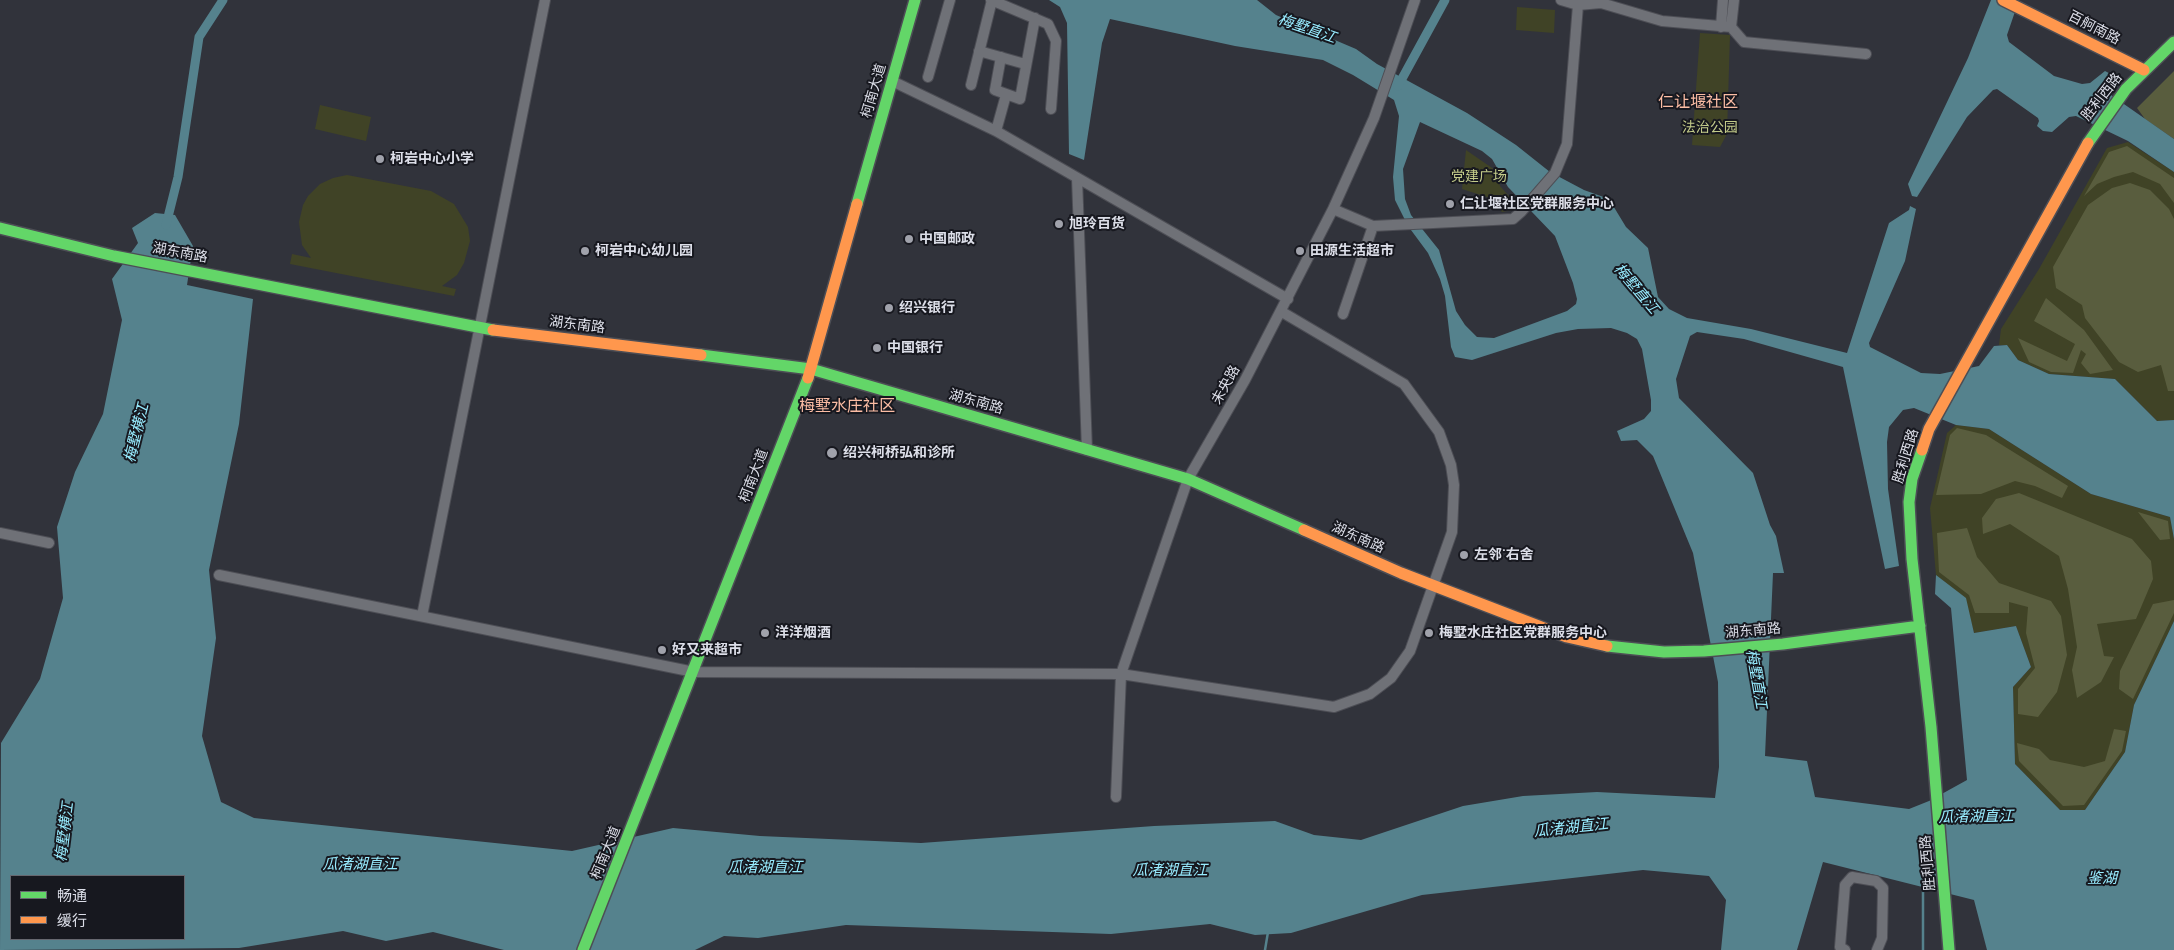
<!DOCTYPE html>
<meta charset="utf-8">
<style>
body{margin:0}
#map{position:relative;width:2174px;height:950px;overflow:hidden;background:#31333b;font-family:"PT Sans Narrow","Noto Sans SC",sans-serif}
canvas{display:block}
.legend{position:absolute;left:10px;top:875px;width:175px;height:65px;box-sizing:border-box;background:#17181f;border:1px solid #66676f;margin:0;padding:6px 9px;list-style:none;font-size:15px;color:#dcdee8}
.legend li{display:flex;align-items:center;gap:10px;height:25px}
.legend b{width:25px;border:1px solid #66676f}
</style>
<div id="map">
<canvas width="2174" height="950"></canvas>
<ul class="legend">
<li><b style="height:6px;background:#63d668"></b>畅通</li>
<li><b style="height:6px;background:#ff974d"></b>缓行</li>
</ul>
</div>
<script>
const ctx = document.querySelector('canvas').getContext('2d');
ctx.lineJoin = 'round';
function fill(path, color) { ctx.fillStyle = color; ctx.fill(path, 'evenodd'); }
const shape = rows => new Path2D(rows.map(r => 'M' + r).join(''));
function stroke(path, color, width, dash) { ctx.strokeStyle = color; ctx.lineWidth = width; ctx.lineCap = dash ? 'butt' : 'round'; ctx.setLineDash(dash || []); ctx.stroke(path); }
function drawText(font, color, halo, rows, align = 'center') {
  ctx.font = font + ' "PT Sans Narrow","Noto Sans SC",sans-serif'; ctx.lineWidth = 4; ctx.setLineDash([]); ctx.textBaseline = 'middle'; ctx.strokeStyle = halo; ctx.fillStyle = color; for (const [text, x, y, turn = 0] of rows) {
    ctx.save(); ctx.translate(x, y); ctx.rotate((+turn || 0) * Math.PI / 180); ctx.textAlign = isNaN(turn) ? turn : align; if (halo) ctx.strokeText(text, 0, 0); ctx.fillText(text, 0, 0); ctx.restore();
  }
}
const green = shape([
 [1517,7,1555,10,1554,33,1516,30],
 [1700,33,1730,35,1727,134,1720,147,1692,145],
 [320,105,371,117,366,141,315,129],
 [2128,142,2174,172,2174,420,2157,421,2115,379,2049,374,2018,360,2007,345,1999,345,2001,329,2039,269,2107,148],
 [1466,150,1495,170,1500,186,1515,203,1512,210,1502,212,1490,198,1462,189],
 [347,175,431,191,454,204,468,227,470,241,464,263,457,275,442,286,456,289,454,296,290,264,292,254,311,258,302,245,299,222,303,205,308,196,320,184,333,178],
 [1956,425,1989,429,2091,494,2170,517,2174,539,2174,621,2134,705,2125,752,2085,810,2060,810,2015,764,2013,687,2031,667,2016,626,1974,633,1965,598,1936,575,1930,508,1947,433]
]);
const forest = shape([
 [2174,71,2174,139,2145,119,2137,108],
 [2127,146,2174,178,2174,203,2160,184,2133,172,2114,177,2097,184,2084,196,2109,152],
 [2130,183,2150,190,2169,209,2174,219,2174,391,2168,391,2161,365,2138,372,2119,362,2085,318,2082,305,2056,288,2053,267,2088,205,2112,188],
 [2046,298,2084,330,2113,370,2090,374,2081,363,2086,354,2081,350,2073,373,2051,372,2029,362,2018,338,2067,361,2075,344,2034,321],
 [1957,428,1986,435,2068,486,2062,498,2035,486,2015,481,1981,494,1936,495,1950,435],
 [2019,493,2132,539,2151,561,2153,579,2136,619,2097,624,2104,656,2114,657,2101,682,2077,698,2072,670,2077,647,2068,589,2059,556,2010,524,1983,534,1982,518,1996,499],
 [2138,512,2168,521,2170,539,2160,540],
 [1967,528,1977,557,1999,583,2051,601,2061,616,2067,655,2057,692,2038,717,2018,714,2018,689,2035,668,2026,633,2028,607,2009,602,2009,613,1975,613,1969,595,1939,572,1937,533],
 [2174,600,2174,613,2133,699,2119,689,2120,671,2153,604],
 [2114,729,2126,731,2122,751,2084,805,2063,806,2019,761,2017,743,2039,749,2050,760,2084,767,2105,761]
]);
const water = shape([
 [1049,0,1257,0,1276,15,1356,49,1377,64,1467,113,1516,145,1550,172,1584,190,1609,199,1626,227,1648,248,1658,297,1669,309,1687,318,1751,329,1847,353,1889,223,1909,210,1910,206,1916,209,1905,261,1869,343,1870,347,1921,373,1940,374,1979,366,1994,346,2007,345,2018,360,2049,374,2115,379,2157,421,2174,420,2174,539,2170,517,2091,494,1989,429,1956,425,1914,408,1903,410,1889,427,1887,442,1888,489,1899,566,1885,569,1843,367,1744,339,1697,332,1690,336,1676,379,1679,398,1753,473,1770,525,1776,536,1784,573,1773,573,1765,756,1807,761,1815,797,1909,809,1929,801,1967,780,1951,608,1935,594,1936,575,1966,598,1974,633,2016,626,2031,667,2013,687,2015,764,2060,810,2085,810,2125,752,2134,705,2174,621,2174,950,1987,950,1974,900,1823,862,1797,950,1721,950,1726,900,1709,876,1643,870,1422,895,1291,933,1255,935,1210,924,1111,934,846,925,758,938,724,936,695,950,504,950,433,932,386,941,343,931,239,948,0,950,1,743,40,679,63,598,57,527,75,472,103,414,122,320,112,279,138,243,132,228,155,213,175,215,193,246,187,285,253,299,239,424,209,570,216,638,202,736,221,802,254,818,572,851,673,828,760,836,921,843,1154,826,1275,821,1314,835,1361,840,1463,806,1523,796,1597,792,1715,798,1719,767,1718,682,1693,553,1653,456,1637,440,1621,441,1617,431,1644,419,1651,411,1651,400,1642,349,1637,339,1627,333,1611,328,1578,329,1556,333,1472,360,1455,357,1451,347,1445,296,1440,279,1428,253,1408,226,1395,200,1393,177,1399,116,1394,100,1353,75,1323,60,1235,46,1110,19,1102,43,1084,160,1069,154,1067,23,1060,7],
 [1420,122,1482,151,1492,159,1508,187,1555,236,1573,283,1577,299,1576,304,1567,311,1494,338,1477,337,1465,325,1456,311,1439,250,1411,215,1405,199,1403,169],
 [11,876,184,876,184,939,11,939],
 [1991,0,2019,0,2007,35,2009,42,2054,76,2082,84,2090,83,2105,71,2118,78,2118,86,2111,95,2174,139,2174,172,2128,141,2076,116,2069,117,2052,132,2043,131,2037,126,2039,121,2038,118,1997,89,1993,90,1967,117,1917,197,1912,196,1908,184,1968,58]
]);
const stream = shape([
 [1923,884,1923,950],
 [1265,950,1268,932]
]);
const canal = shape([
 [1398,86,1445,0],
 [166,225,178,177,199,37,223,0]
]);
const street = shape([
 [991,0,1048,24,1056,41,1051,109],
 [1561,0,1578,5,1601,3,1662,21,1731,27,1744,42,1866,54],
 [1721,27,1723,0],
 [1731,27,1734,0],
 [979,51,1025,64],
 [1001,57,995,90,1020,99,1035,18],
 [928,77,950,0],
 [892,81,996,131,1288,299],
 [971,85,992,0],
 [996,131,1006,95],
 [1077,178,1087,450],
 [1333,209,1373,226,1513,219,1521,212,1555,173,1567,144,1578,5],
 [1343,314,1373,226],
 [0,533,49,543],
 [219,575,694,672,1121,674,1334,707,1370,694,1391,678,1410,651,1452,532,1454,485,1451,465,1439,432,1404,384,1282,312],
 [422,616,545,0],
 [1116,797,1121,674,1188,479,1245,380,1333,209,1374,118,1415,0],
 [1845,950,1840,947,1845,885,1852,877,1876,881,1883,888,1882,938,1877,950]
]);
const fast = shape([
 [2088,143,2126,89,2174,42],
 [857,204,915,0],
 [0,228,114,256,493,330],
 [701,355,811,369,1188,479,1304,530],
 [1922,450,1912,479,1909,502,1912,559,1931,727,1949,950],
 [1607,646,1664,652,1704,651,1783,644,1920,626],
 [583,950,808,378]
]);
const slow = shape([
 [2003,0,2144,70],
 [493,330,701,355],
 [808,378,857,204],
 [1922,450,1929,429,2088,143],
 [1304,530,1401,573,1567,637,1607,646]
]);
const markers = [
 [380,159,5,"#a0a2ab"],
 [1450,204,5,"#a0a2ab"],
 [1059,224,5,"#a0a2ab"],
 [909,239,5,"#a0a2ab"],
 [585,251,5,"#a0a2ab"],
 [1300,251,5,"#a0a2ab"],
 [889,308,5,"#a0a2ab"],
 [877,348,5,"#a0a2ab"],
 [832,453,6,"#a0a2ab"],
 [1464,555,5,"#a0a2ab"],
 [765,633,5,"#a0a2ab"],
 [1429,633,5,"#a0a2ab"],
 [662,650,5,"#a0a2ab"]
];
const streetNames = [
 ["百舸南路",2094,28,27],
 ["柯南大道",874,91,-74],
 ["胜利西路",2102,97,-52],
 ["湖东南路",180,253,10],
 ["湖东南路",577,325,7],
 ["未央路",1226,385,-61],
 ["湖东南路",976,402,16],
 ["胜利西路",1906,456,-73],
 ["柯南大道",754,476,-69],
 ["湖东南路",1358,538,24],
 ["湖东南路",1753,631,-5],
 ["柯南大道",606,853,-68],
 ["胜利西路",1928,863,-95]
];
const parkNames = [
 ["法治公园",1710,128],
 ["党建广场",1479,177]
];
const poiNames = [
 ["柯岩中心小学",390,159],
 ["仁让堰社区党群服务中心",1460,204],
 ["旭玲百货",1069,224],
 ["中国邮政",919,239],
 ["柯岩中心幼儿园",595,251],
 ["田源生活超市",1310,251],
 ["绍兴银行",899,308],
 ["中国银行",887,348],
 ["绍兴柯桥弘和诊所",843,453],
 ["左邻˙右舍",1474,555],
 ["洋洋烟酒",775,633],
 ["梅墅水庄社区党群服务中心",1439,633],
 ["好又来超市",672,650]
];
const waterNames = [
 ["梅墅直江",1307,29,19],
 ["梅墅直江",1636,289,50],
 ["梅墅横江",137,433,-76],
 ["梅墅直江",1756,679,80],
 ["瓜渚湖直江",1976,817,-1],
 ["瓜渚湖直江",1571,828,-6],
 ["梅墅横江",65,832,-83],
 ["瓜渚湖直江",360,865],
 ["瓜渚湖直江",765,868],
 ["瓜渚湖直江",1170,871],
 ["鉴湖",2102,879]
];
const quarterNames = [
 ["仁让堰社区",1698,102],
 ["梅墅水庄社区",847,406]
];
fill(green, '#404326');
fill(forest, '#595d3e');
fill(water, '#55828d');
stroke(stream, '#55828d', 2.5);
stroke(canal, '#55828d', 9);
stroke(street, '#4d4e55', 12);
stroke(fast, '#4d4e55', 14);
stroke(slow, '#4d4e55', 14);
stroke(street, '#6f7177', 10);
stroke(fast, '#63d668', 11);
stroke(slow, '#ff974d', 11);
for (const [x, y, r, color] of markers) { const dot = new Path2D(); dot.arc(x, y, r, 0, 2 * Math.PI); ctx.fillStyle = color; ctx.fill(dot); stroke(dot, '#17181f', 2); }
drawText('14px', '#dcdee8', '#17181f', streetNames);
drawText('14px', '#c3cb8a', '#17181f', parkNames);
drawText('bold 14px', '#dcdee8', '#17181f', poiNames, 'left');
drawText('italic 15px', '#98ecff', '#17181f', waterNames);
drawText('16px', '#fcbda4', '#17181f', quarterNames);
</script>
